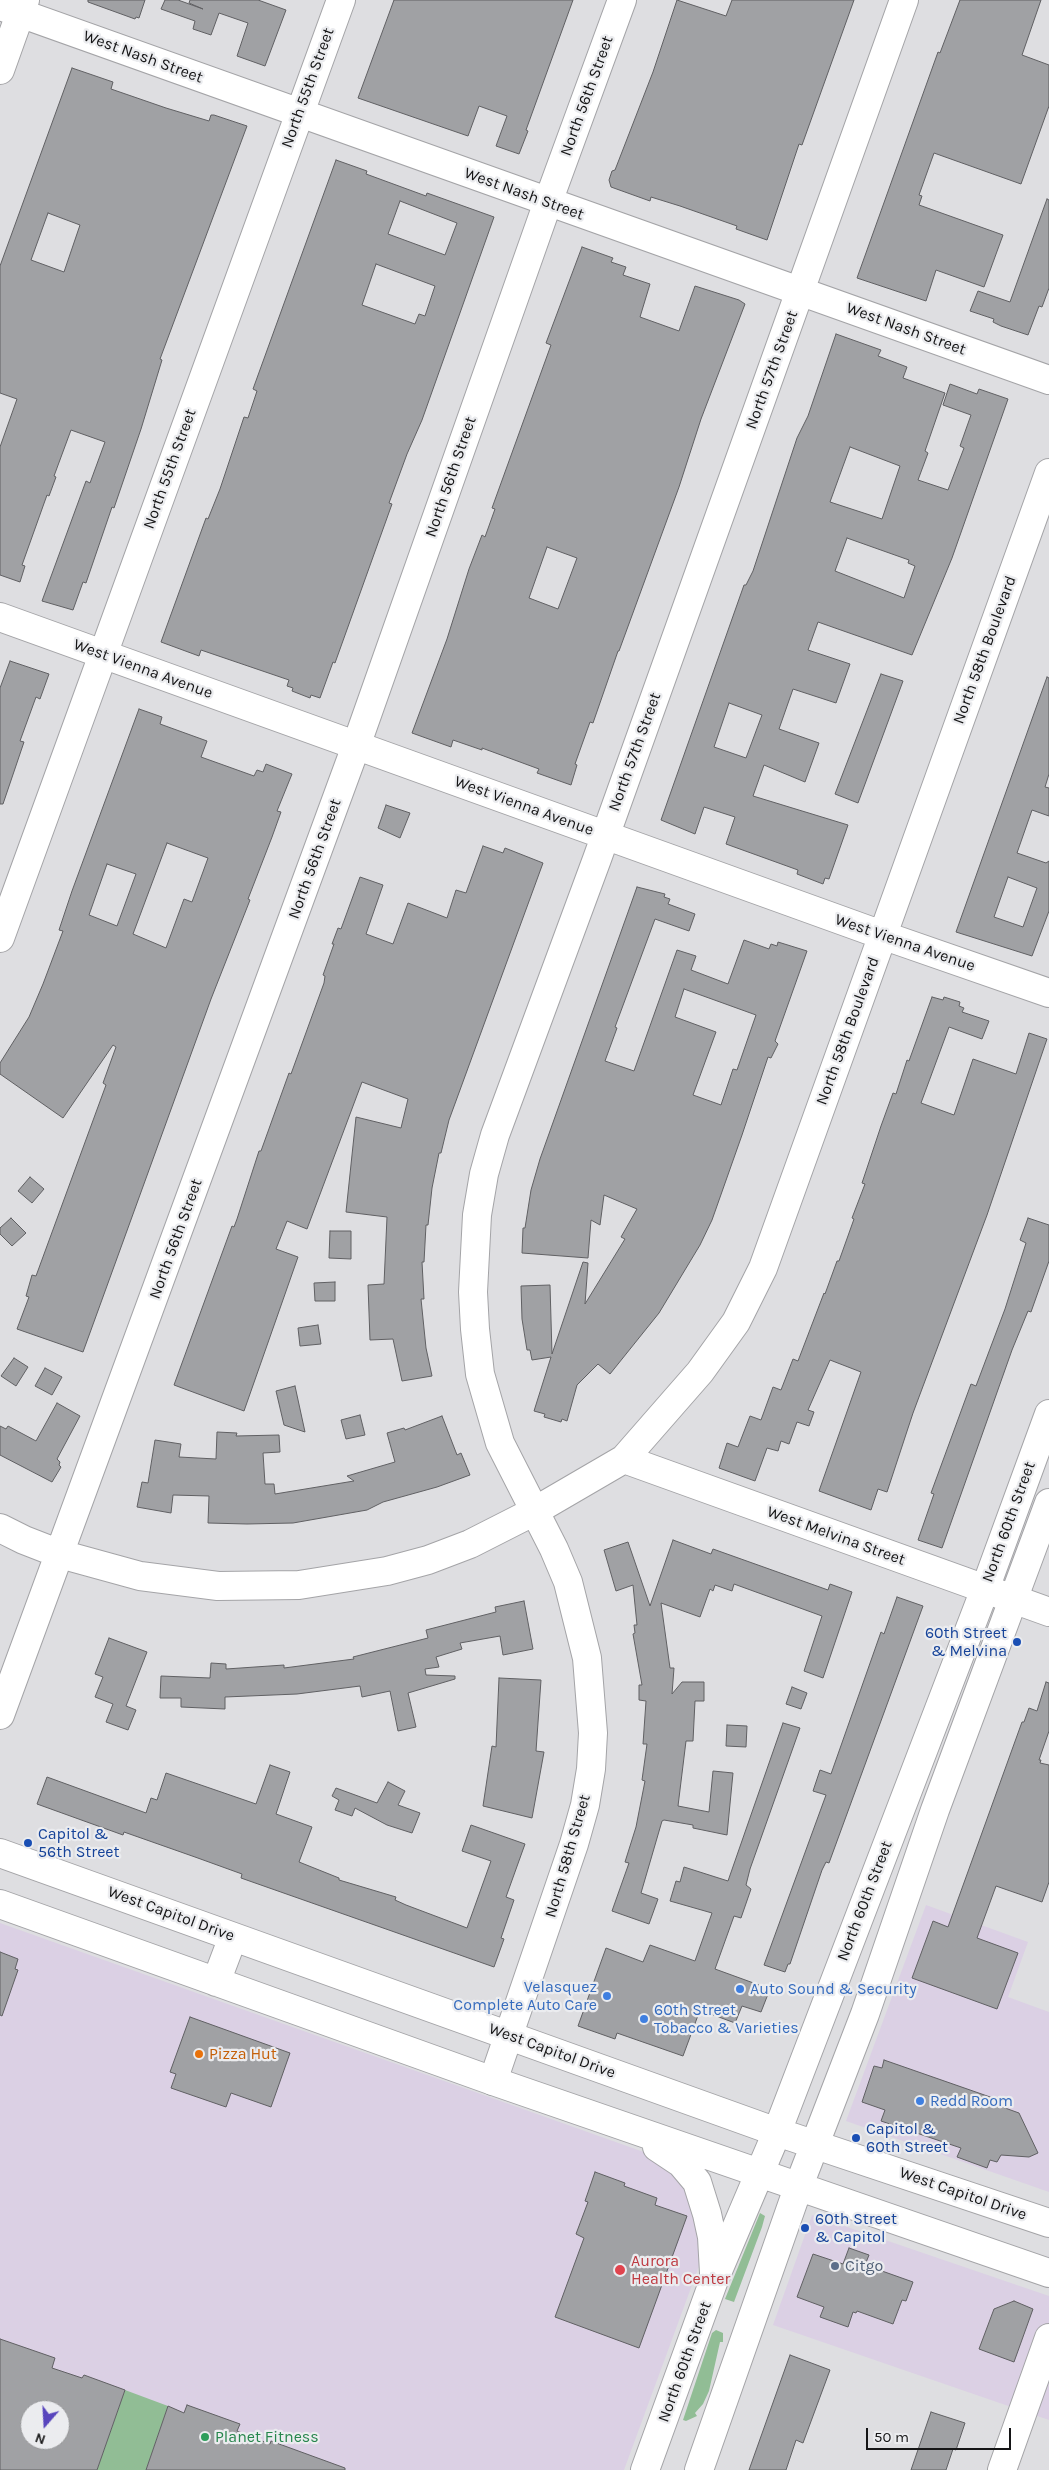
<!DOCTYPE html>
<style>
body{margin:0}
#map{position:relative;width:1049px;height:2470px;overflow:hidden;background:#dedee1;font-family:Karla,sans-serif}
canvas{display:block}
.north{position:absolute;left:20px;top:2400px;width:50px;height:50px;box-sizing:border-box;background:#ebecef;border:1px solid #959698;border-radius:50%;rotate:199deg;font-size:14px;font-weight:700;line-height:20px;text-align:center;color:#151516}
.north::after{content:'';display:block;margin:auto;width:18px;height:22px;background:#5845bd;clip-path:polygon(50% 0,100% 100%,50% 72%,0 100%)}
.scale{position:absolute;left:866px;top:2428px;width:145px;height:22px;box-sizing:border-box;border:2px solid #151516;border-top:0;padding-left:6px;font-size:15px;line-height:18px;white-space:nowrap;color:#151516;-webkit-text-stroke:4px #ebecef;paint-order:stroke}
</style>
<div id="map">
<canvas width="1049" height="2470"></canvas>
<div class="north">N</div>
<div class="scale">50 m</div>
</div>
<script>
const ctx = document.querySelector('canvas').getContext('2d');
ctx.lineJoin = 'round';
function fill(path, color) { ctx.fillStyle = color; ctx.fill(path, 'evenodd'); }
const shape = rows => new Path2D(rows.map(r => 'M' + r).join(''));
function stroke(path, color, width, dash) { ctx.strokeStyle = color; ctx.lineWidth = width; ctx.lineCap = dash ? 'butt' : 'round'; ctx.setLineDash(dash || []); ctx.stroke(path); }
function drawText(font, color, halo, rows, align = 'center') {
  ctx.font = font + ' Karla,sans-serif'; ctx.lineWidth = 4.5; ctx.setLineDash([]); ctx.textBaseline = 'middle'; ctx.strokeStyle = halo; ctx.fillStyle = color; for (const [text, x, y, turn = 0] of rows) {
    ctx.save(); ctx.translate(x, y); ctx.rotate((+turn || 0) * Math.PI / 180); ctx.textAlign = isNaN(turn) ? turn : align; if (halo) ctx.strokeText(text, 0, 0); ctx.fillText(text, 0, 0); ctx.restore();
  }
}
const commercial = shape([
 [926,1905,1028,1942,1008,1997,1049,2012,1049,2192,846,2121],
 [0,1923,655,2156,683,2183,702,2237,699,2266,624,2470,0,2470],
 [30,2410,60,2410,60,2440,30,2440],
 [812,2215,1049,2296,1049,2420,773,2325]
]);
const green = shape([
 [760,2213,765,2216,762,2227,734,2302,725,2299],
 [716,2330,723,2333,723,2342,720,2342,709,2391,703,2404,695,2413,697,2416,686,2421,683,2420,712,2333],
 [125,2390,168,2406,146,2470,97,2470]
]);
const building = shape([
 [88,0,145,0,139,18,136,17,135,19,88,2,88,0],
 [165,0,178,0,203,9,189,3,190,0,258,0,286,10,265,66,237,56,248,23,219,13,211,35,193,29,195,21,161,9,165,0],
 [394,0,573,0,526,130,528,131,519,154,496,146,507,116,479,106,468,136,358,98,394,0],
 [677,0,726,16,732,0,854,0,802,145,799,144,767,240,736,229,737,226,680,206,651,197,650,201,611,187,609,180,612,171,615,170,653,72,677,0],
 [960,0,1041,0,1022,55,1049,65,1049,106,1021,184,934,153,919,195,922,196,919,205,1003,235,984,287,936,270,926,301,857,278,938,52,940,53,960,0],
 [72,68,113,82,111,89,166,108,209,121,211,115,214,115,247,126,160,359,162,360,141,429,114,508,112,507,86,583,83,582,73,610,42,601,86,481,90,483,105,442,71,430,54,476,56,477,49,496,47,495,22,565,25,566,20,582,0,575,0,447,17,399,0,393,0,266,72,68],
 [48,213,80,225,64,272,31,260,48,213],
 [336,160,367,171,366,174,426,196,427,193,494,217,422,420,407,454,389,503,392,504,335,663,333,662,320,698,311,695,310,698,292,691,293,688,287,686,289,680,201,650,199,656,161,642,206,518,208,519,220,489,244,417,248,418,257,391,253,389,336,160],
 [400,201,457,223,445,255,388,234,400,201],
 [376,264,435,286,425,316,419,314,415,324,362,305,376,264],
 [1047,199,1049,200,1049,288,1042,307,1039,306,1028,335,1001,326,993,322,994,319,970,311,978,291,1010,302,1047,199],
 [582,247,613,258,611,262,626,267,623,275,650,284,640,317,679,331,695,286,739,300,745,304,701,419,679,487,619,651,618,651,593,723,590,722,575,764,577,765,571,785,537,773,539,769,482,748,482,750,453,740,451,747,412,733,447,639,469,569,482,535,485,537,495,509,492,508,551,345,546,343,582,247],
 [547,547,577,558,558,609,529,598,547,547],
 [836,334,881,350,878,356,907,367,903,378,945,393,925,451,928,453,918,480,948,490,964,448,960,446,971,415,943,405,950,384,977,394,979,389,1008,399,952,558,912,655,818,622,808,650,850,664,836,703,793,689,779,729,819,743,805,782,764,765,753,796,848,825,829,879,825,878,823,884,797,874,798,870,726,844,735,817,704,807,695,834,661,820,726,636,744,585,746,585,753,571,797,438,808,416,836,334],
 [850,447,900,466,882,519,830,502,850,447],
 [847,538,909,560,908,563,915,566,904,598,835,571,847,538],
 [729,703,762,715,746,758,714,747,729,703],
 [10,661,49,674,40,699,36,697,20,741,24,742,3,804,0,804,0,688,10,661],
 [881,674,903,681,858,803,835,794,881,674],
 [1047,677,1049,678,1049,774,1045,787,1049,788,1049,816,1032,810,1017,853,1046,863,1049,861,1049,911,1032,956,956,932,1047,677],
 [1008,877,1037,888,1023,927,994,917,1008,877],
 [139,709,162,717,160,724,207,741,201,757,254,776,257,770,263,772,266,764,292,774,277,811,281,812,272,837,248,899,250,900,211,999,83,1352,17,1329,29,1297,26,1296,32,1275,36,1276,62,1205,106,1085,103,1083,116,1047,113,1045,63,1118,0,1074,0,1063,29,1017,43,984,63,931,59,930,72,891,139,709],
 [167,843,208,858,192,902,184,899,166,948,133,934,167,843],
 [107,864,136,874,117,926,89,915,107,864],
 [386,805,410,813,400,838,378,828,386,805],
 [483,846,503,853,505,848,543,863,449,1120,441,1153,439,1153,432,1188,428,1225,426,1225,424,1262,422,1262,424,1299,421,1299,426,1348,432,1376,402,1381,393,1339,370,1340,368,1285,384,1284,387,1217,346,1212,356,1117,401,1128,408,1099,362,1082,307,1229,287,1221,276,1249,298,1257,244,1411,174,1385,232,1226,234,1227,237,1219,259,1151,261,1151,289,1073,291,1074,324,983,325,976,323,975,334,944,332,944,338,928,341,929,360,877,383,885,366,934,393,944,408,903,447,918,456,890,466,893,483,846],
 [637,887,665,894,664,897,670,899,668,904,695,914,689,931,655,919,615,1027,617,1028,605,1061,634,1071,677,950,696,956,691,970,728,984,744,940,769,949,771,944,777,946,778,942,807,951,775,1041,778,1044,771,1058,768,1057,742,1135,712,1220,700,1245,659,1313,610,1374,598,1364,577,1385,567,1421,562,1419,561,1422,544,1417,545,1414,534,1411,551,1357,532,1360,530,1350,527,1350,522,1319,521,1286,550,1285,552,1354,583,1262,588,1263,585,1304,625,1239,621,1237,637,1209,604,1195,600,1225,591,1220,588,1258,522,1253,523,1228,525,1228,531,1190,540,1159,637,887],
 [684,989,756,1015,737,1070,733,1069,721,1105,693,1095,716,1032,675,1017,684,989],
 [932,997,943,1000,944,997,960,1002,959,1006,964,1008,962,1012,989,1021,982,1039,949,1027,921,1103,954,1115,973,1059,1016,1074,1029,1033,1047,1039,987,1215,913,1413,887,1492,878,1489,871,1510,819,1491,861,1372,830,1360,808,1410,814,1412,809,1426,797,1422,789,1444,781,1441,778,1451,767,1448,755,1481,719,1468,727,1443,738,1447,750,1416,761,1420,773,1387,781,1390,793,1359,798,1361,824,1293,825,1294,837,1261,839,1261,854,1219,852,1218,865,1184,862,1183,881,1126,893,1093,896,1094,907,1060,909,1061,932,997],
 [30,1177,44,1189,32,1203,18,1191,30,1177],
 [11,1218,26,1233,12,1246,0,1234,0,1228,11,1218],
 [1028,1218,1049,1225,1049,1261,1031,1312,1028,1311,1012,1350,942,1548,918,1540,934,1494,931,1493,971,1384,976,1386,1005,1309,1026,1243,1020,1240,1028,1218],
 [330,1231,351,1231,351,1259,329,1258,330,1231],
 [335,1282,335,1301,315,1301,314,1283,335,1282],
 [318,1325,321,1344,300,1346,298,1328,318,1325],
 [14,1358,28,1367,16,1386,1,1376,14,1358],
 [45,1368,62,1377,52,1395,35,1386,45,1368],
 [295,1386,305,1432,284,1425,276,1391,295,1386],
 [57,1403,80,1416,57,1459,60,1462,59,1465,61,1467,52,1482,0,1455,0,1426,6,1429,8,1426,36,1441,57,1403],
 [360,1415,365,1435,346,1439,341,1420,360,1415],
 [442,1416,457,1455,461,1453,470,1475,437,1487,383,1502,367,1510,293,1523,247,1524,208,1523,209,1496,173,1495,171,1513,137,1507,142,1482,148,1483,155,1440,181,1444,179,1457,216,1459,217,1432,237,1433,236,1436,279,1435,280,1452,263,1453,265,1484,274,1484,275,1494,354,1481,347,1476,395,1462,387,1433,404,1428,405,1430,442,1416],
 [673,1540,711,1554,713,1549,828,1590,830,1584,852,1592,823,1678,804,1671,822,1616,734,1584,732,1591,715,1585,713,1591,710,1589,700,1617,661,1603,670,1668,674,1668,672,1694,682,1682,704,1682,704,1701,695,1701,693,1741,686,1741,678,1806,709,1812,713,1771,733,1773,727,1835,693,1828,693,1825,664,1820,662,1821,641,1893,658,1899,649,1924,612,1911,629,1863,625,1862,636,1827,645,1781,642,1780,647,1744,643,1744,646,1701,639,1700,639,1685,642,1685,633,1634,635,1633,634,1625,637,1625,633,1585,616,1591,604,1550,628,1542,650,1606,673,1540],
 [897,1597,923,1606,829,1863,826,1862,822,1870,790,1964,788,1964,785,1972,764,1965,826,1795,813,1791,820,1770,831,1774,881,1632,884,1634,897,1597],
 [524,1601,533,1649,503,1655,500,1636,460,1643,462,1649,436,1657,439,1667,425,1669,426,1675,455,1676,455,1679,408,1693,416,1727,398,1731,390,1691,362,1697,360,1686,297,1694,225,1697,225,1709,181,1707,181,1698,160,1698,161,1676,210,1678,211,1663,226,1664,226,1669,284,1665,284,1668,354,1659,353,1657,428,1638,426,1630,496,1612,495,1607,524,1601],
 [109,1638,147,1652,126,1706,136,1710,128,1730,106,1722,113,1704,95,1697,103,1677,95,1674,109,1638],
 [499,1678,541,1680,536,1751,544,1752,532,1818,483,1806,492,1746,496,1747,499,1678],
 [1046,1682,1049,1683,1049,1731,1039,1760,1041,1760,1040,1763,1049,1765,1049,1882,1042,1902,996,1886,977,1938,1018,1953,997,2009,912,1978,933,1921,948,1927,1022,1722,1024,1722,1029,1708,1037,1711,1046,1682],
 [792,1687,807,1693,801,1709,786,1704,792,1687],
 [783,1723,800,1728,750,1869,746,1885,751,1889,741,1918,734,1916,715,1969,770,1989,761,2012,742,2006,735,2023,700,2010,683,2056,617,2033,615,2039,578,2026,606,1948,643,1962,650,1945,695,1961,712,1913,670,1901,676,1881,680,1882,684,1867,728,1881,783,1723],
 [727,1725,747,1726,746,1747,726,1746,727,1725],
 [270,1765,290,1772,276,1814,312,1827,299,1862,339,1878,339,1880,396,1897,395,1900,406,1905,467,1928,491,1861,462,1851,471,1825,525,1844,506,1897,514,1900,501,1938,504,1939,494,1967,241,1878,242,1874,195,1857,124,1832,123,1835,37,1804,47,1777,146,1813,151,1798,157,1800,166,1773,256,1804,270,1765],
 [388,1782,405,1791,398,1805,420,1813,412,1833,387,1825,355,1808,352,1816,335,1810,339,1800,332,1796,336,1788,377,1803,388,1782],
 [0,1952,18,1959,15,1969,18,1970,2,2016,0,2015,0,1952],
 [190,2017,290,2053,271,2107,231,2093,226,2107,171,2088,176,2074,170,2072,190,2017],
 [884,2060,993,2098,991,2103,1019,2113,1038,2153,1029,2157,1001,2155,997,2162,990,2160,987,2168,957,2157,961,2148,881,2121,885,2110,862,2102,874,2066,882,2068,884,2060],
 [595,2172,625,2183,624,2186,657,2198,655,2205,687,2216,639,2348,555,2317,584,2238,576,2234,588,2202,585,2201,595,2172],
 [849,2248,869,2255,865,2265,913,2282,906,2301,902,2300,893,2324,857,2311,856,2313,853,2312,848,2327,820,2317,824,2307,797,2297,813,2254,843,2264,849,2248],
 [1014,2301,1033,2309,1014,2362,979,2349,994,2309,1014,2301],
 [0,2339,55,2358,52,2368,82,2378,84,2375,125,2390,97,2470,0,2470,0,2339],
 [30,2410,60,2410,60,2440,30,2440,30,2410],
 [790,2355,830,2370,803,2443,796,2440,786,2470,749,2470,790,2355],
 [187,2405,240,2424,237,2431,270,2444,271,2441,345,2468,345,2470,146,2470,168,2406,184,2413,187,2405],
 [931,2412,965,2423,956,2450,953,2449,946,2470,911,2470,931,2412]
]);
const minor = shape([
 [0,6,1049,380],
 [0,70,25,0],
 [0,617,882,935,1049,993],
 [0,938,341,0],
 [624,1459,1049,1612],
 [0,1528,24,1540,60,1554,140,1576,218,1586,299,1585,387,1571,428,1560,470,1544,533,1512,624,1459,700,1372,736,1322,763,1268,1049,473],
 [0,1715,356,746,548,202,622,0],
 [493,2081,574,1844,585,1805,591,1769,593,1733,587,1658,568,1582,554,1549,500,1443,480,1374,475,1329,473,1292,477,1215,484,1174,495,1135,597,859,904,0],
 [1002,2470,1049,2338]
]);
const major = shape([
 [0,1853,777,2132,1049,2223],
 [0,1904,493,2081,1049,2273],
 [216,1982,233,1937],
 [657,2147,681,2163,697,2182,707,2214,712,2237,714,2273],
 [645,2470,714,2280,777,2132,985,1589,1049,1414],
 [699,2470,798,2188,865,2014,935,1810,1049,1503]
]);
const markers = [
 [1017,1642,5,"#1a4fb4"],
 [28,1843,5,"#1a4fb4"],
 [740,1989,5,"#3f7fe0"],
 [607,1996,5,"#3f7fe0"],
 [644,2019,5,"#3f7fe0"],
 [199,2054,5,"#e8710a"],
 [920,2101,5,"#3f7fe0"],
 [856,2138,5,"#1a4fb4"],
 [805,2228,5,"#1a4fb4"],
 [835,2266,5,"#5c6f8a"],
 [620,2270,6,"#e0444e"],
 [205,2437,5,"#2e9e5b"]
];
const streetNames = [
 ["West Nash Street",143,57,20],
 ["North 55th Street",308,88,-70],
 ["North 56th Street",587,96,-70],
 ["West Nash Street",524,194,20],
 ["West Nash Street",906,329,20],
 ["North 57th Street",772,370,-70],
 ["North 55th Street",170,469,-70],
 ["North 56th Street",451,477,-71],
 ["North 58th Boulevard",985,650,-70],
 ["West Vienna Avenue",143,669,20],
 ["North 57th Street",635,752,-70],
 ["West Vienna Avenue",524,806,20],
 ["North 56th Street",315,859,-70],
 ["West Vienna Avenue",905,943,19],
 ["North 58th Boulevard",848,1031,-70],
 ["North 56th Street",176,1239,-70],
 ["North 60th Street",1009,1522,-70],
 ["West Melvina Street",836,1536,20],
 ["North 58th Street",568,1856,-74],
 ["North 60th Street",865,1901,-69],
 ["West Capitol Drive",171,1914,20],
 ["West Capitol Drive",552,2051,20],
 ["West Capitol Drive",963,2194,19],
 ["North 60th Street",685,2362,-70]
];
const transitNames = [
 ["60th Street",1007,1633,"right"],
 ["& Melvina",1007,1651,"right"],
 ["Capitol &",38,1834],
 ["56th Street",38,1852],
 ["Capitol &",866,2129],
 ["60th Street",866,2147],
 ["60th Street",815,2219],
 ["& Capitol",815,2237]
];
const shopNames = [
 ["Velasquez",597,1987,"right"],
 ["Complete Auto Care",597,2005,"right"],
 ["Auto Sound & Security",750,1989],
 ["60th Street",654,2010],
 ["Tobacco & Varieties",654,2028],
 ["Redd Room",930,2101]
];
const foodNames = [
 ["Pizza Hut",209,2054]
];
const healthNames = [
 ["Aurora",631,2261],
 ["Health Center",631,2279]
];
const serviceNames = [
 ["Citgo",845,2266]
];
const leisureNames = [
 ["Planet Fitness",215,2437]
];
fill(commercial, '#dbd0e4');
fill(green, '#91bd95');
fill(building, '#a0a1a4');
stroke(building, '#606063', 1);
stroke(minor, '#a4a4a7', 30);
stroke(major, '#a4a4a7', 30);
stroke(minor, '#fff', 28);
stroke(major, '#fff', 28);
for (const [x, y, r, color] of markers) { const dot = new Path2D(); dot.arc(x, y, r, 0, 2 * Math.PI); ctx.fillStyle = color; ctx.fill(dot); stroke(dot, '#ebecef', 2); }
drawText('16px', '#151516', '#ebecef', streetNames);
drawText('16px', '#164399', '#ebecef', transitNames, 'left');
drawText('16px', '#366cbe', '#ebecef', shopNames, 'left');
drawText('16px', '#c56008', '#ebecef', foodNames, 'left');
drawText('16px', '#be3a42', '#ebecef', healthNames, 'left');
drawText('16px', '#4e5e75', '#ebecef', serviceNames, 'left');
drawText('16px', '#27864d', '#ebecef', leisureNames, 'left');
</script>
